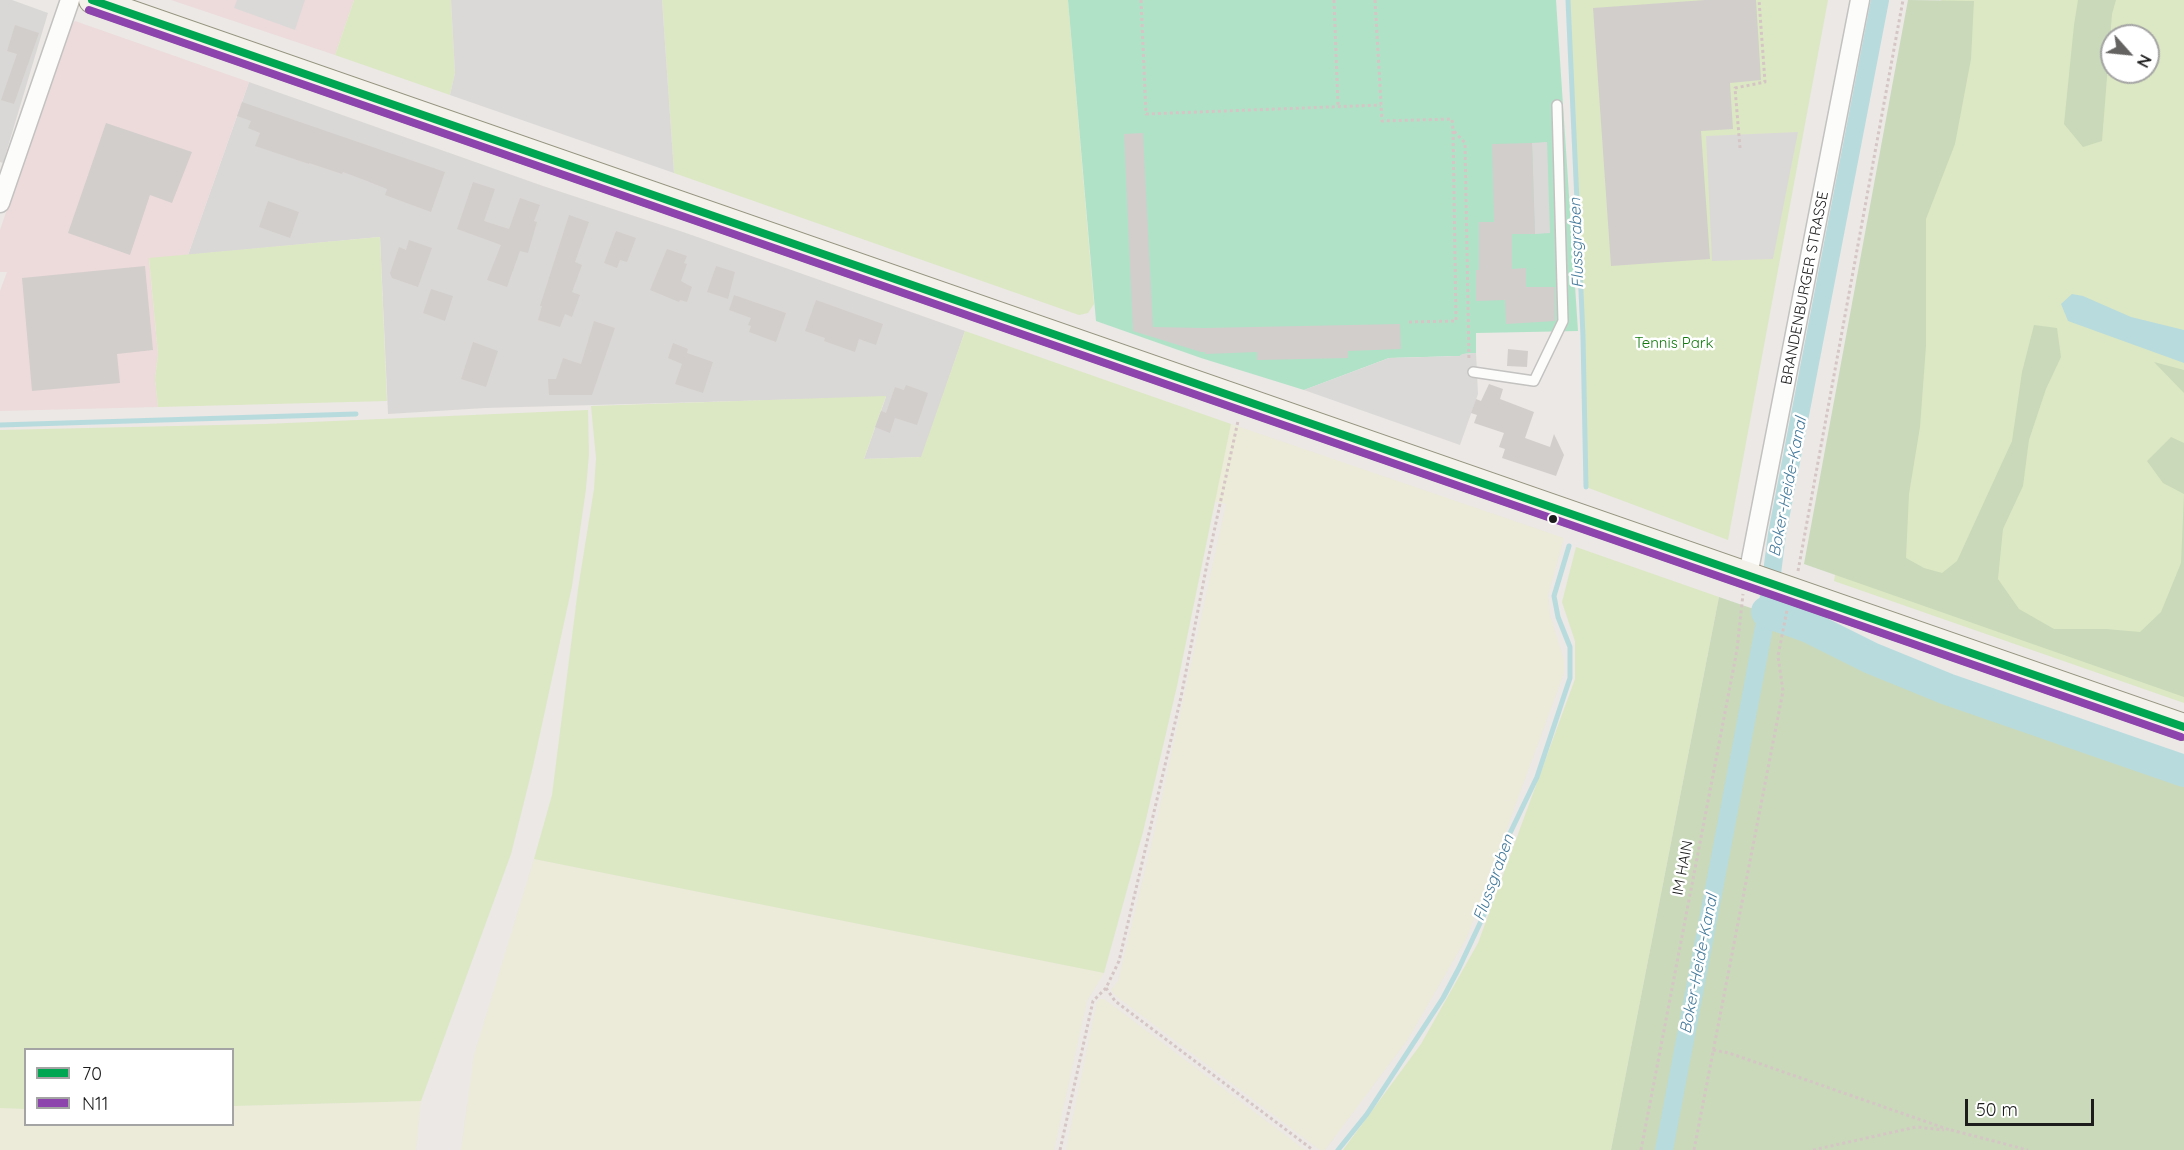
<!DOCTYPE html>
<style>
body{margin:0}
#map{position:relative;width:2184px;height:1150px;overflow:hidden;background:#ebe8e5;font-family:Quicksand,sans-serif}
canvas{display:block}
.legend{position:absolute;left:24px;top:1048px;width:210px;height:78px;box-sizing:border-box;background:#fff;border:2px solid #a4a4a4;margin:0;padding:8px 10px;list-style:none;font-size:18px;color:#1c1c1c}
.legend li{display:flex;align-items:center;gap:12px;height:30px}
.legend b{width:30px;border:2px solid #a4a4a4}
.north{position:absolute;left:2100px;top:24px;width:60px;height:60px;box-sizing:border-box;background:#fff;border:2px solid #a4a4a4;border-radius:50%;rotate:117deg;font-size:16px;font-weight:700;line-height:24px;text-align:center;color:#1c1c1c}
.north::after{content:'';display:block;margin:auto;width:21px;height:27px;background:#646362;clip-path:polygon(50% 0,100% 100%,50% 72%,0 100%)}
.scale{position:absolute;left:1965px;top:1099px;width:129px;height:27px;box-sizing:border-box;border:3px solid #1c1c1c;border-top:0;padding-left:8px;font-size:18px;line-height:21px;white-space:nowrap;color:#1c1c1c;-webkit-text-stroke:4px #fff;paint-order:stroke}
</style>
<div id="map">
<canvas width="2184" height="1150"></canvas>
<ul class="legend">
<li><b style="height:8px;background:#00a651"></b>70</li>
<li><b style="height:8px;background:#8e44ad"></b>N11</li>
</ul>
<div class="north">N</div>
<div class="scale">50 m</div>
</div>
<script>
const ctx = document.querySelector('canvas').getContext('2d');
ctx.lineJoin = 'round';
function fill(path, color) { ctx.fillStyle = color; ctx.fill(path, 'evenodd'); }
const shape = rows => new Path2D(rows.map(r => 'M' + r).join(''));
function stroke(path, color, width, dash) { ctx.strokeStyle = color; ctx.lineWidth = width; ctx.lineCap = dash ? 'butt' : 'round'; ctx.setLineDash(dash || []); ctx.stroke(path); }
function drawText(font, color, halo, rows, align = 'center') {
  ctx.font = font + ' Quicksand,sans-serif'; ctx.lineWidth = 5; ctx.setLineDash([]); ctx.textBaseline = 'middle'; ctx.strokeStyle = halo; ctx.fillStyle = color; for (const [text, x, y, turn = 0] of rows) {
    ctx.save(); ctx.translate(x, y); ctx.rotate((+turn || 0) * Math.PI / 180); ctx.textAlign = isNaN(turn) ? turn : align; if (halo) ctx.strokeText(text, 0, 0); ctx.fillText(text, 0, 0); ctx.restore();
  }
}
const residential = shape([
 [0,0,12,0,48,13,3,163,0,162],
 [249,82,543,186,683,232,965,331,922,457,864,459,886,397,485,408,388,414,380,237,188,255]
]);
const commercial = shape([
 [171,0,354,0,335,55],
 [75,21,249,82,188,255,149,259,158,354,155,379,158,407,0,411,0,291,7,272,0,272,0,230,69,27]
]);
const farmland = shape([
 [1231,424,1564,538,1548,595,1550,615,1564,660,1564,673,1467,937,1408,1039,1325,1150,1320,1150,1116,996,1111,990,1118,981,1121,969,1154,834,1226,504,1214,501],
 [534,859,1104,973,1087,1001,1054,1150,461,1150,474,1055],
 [1100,999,1104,999,1305,1150,1066,1150,1097,1002],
 [421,1101,416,1150,0,1150,0,1108,25,1109,26,1124,232,1124,233,1106]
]);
const grass = shape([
 [354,0,451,0,455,73,450,95,335,55],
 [662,0,1068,0,1094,304,1088,313,1079,315,674,173],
 [1568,0,1828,0,1728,540,1586,487,1583,336],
 [1941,0,2184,0,2184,703,1834,581],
 [2112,36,2148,36,2148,72,2112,72],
 [380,237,387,401,158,407,155,379,158,354,149,258],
 [965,331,1231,424,1177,686,1143,832,1104,973,534,859,552,795,578,589,594,489,596,458,591,406,886,396,864,459,921,457],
 [588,410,589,454,586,489,572,586,533,766,511,854,421,1101,233,1106,232,1050,26,1050,25,1109,0,1108,0,430,265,424],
 [1576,547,1719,597,1611,1150,1343,1150,1421,1044,1478,943,1575,679,1575,641,1562,602]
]);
const forest = shape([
 [1908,0,1974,1,1971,59,1955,144,1926,219,1926,346,1920,427,1909,494,1906,558,1924,568,1942,573,1957,561,2012,441,2022,372,2034,325,2057,328,2061,357,2046,389,2029,440,2023,486,2003,529,1998,579,2019,609,2054,629,2106,629,2140,632,2161,612,2181,563,2184,494,2163,483,2147,461,2171,437,2184,443,2184,697,1804,564],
 [2078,0,2116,0,2112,14,2102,141,2083,147,2064,124,2074,25],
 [2154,362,2184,370,2184,393],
 [1719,597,2184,758,2184,1150,1611,1150]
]);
const pitch = shape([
 [1068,0,1556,0,1578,331,1476,333,1476,353,1463,354,1460,356,1389,358,1304,390,1201,358,1096,321]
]);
const parking = shape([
 [237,0,305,0,295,30,234,8],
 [451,0,662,0,674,173,450,95,455,73],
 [1798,132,1773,259,1712,261,1706,136],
 [1547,142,1550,233,1535,234,1532,143],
 [1476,353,1478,394,1460,445,1304,390,1389,358,1460,356,1462,354]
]);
const water = shape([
 [2072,294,2083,296,2131,317,2184,330,2184,363,2068,321,2061,304]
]);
const stream = shape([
 [1568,0,1583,336,1586,487],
 [0,425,356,414],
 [1338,1150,1367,1114,1443,998,1459,968,1490,902,1499,856,1537,777,1570,678,1570,647,1558,617,1554,596,1569,546]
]);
const canal = shape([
 [1664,1150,1767,612,1777,534,1880,0]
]);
const river = shape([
 [1767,612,1809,627,1871,658,1947,689,2184,771]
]);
const building = shape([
 [1705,0,1756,0,1761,80,1730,83,1733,129,1701,131,1710,259,1611,266,1593,8],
 [15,25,39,33,14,104,1,100,17,54,7,51],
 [242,102,445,172,431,212,385,195,387,189,367,181,343,172,342,174,309,163,309,164,255,146,260,133,248,128,251,121,237,116],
 [106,123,192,152,172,203,150,195,130,255,68,233],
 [1143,133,1153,327,1204,328,1400,324,1401,349,1348,351,1348,358,1257,360,1257,352,1205,354,1205,352,1201,352,1133,331,1124,134],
 [1532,143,1535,234,1512,234,1512,269,1526,268,1526,287,1555,287,1555,321,1506,324,1505,300,1476,301,1476,270,1479,270,1479,222,1494,222,1492,144],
 [473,182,495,189,484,221,509,229,520,198,540,205,534,221,537,222,528,253,520,251,507,287,487,280,501,245,457,229],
 [268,201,299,212,290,238,259,227],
 [569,215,589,222,575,262,582,265,572,292,580,295,572,317,565,314,560,327,538,320,542,306,540,306],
 [616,231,636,238,627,262,620,260,617,268,604,263],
 [409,240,432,248,418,287,392,278,390,273,399,247,406,250],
 [667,249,687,256,684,263,687,264,681,281,692,287,687,302,680,300,679,302,650,290],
 [145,266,153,350,117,354,120,383,32,391,22,278],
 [716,266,735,272,728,299,707,292],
 [431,289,453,296,445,321,423,313],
 [734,295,786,313,776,342,749,332,751,326,748,325,751,318,729,310],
 [816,300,883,324,876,345,859,339,855,352,824,341,825,338,805,331],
 [594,321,615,328,592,395,549,395,548,379,556,379,563,358,581,364],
 [473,342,498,351,486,387,461,379],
 [673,343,688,349,687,353,713,362,703,393,675,384,682,364,668,358],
 [1508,349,1528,351,1527,367,1507,366],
 [1489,384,1503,389,1500,399,1534,412,1525,438,1550,447,1554,434,1564,455,1556,476,1502,458,1505,449,1499,447,1504,433,1474,423,1477,415,1471,413,1476,399,1481,401],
 [906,385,928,393,917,425,895,418,890,433,875,427,881,411,886,413,895,387,904,390]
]);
const path = shape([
 [1141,0,1146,114,1381,105],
 [1334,0,1338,106],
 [1375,0,1382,121,1452,119,1453,130,1465,143,1469,361],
 [1740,148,1735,88,1765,82,1759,0],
 [1409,322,1456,321,1453,130],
 [1798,571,1903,0],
 [1106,988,1115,1001,1313,1150],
 [1713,1050,1729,1053,1950,1130],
 [1951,1130,2028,1150],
 [1060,1150,1093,1001,1106,988,1119,961,1181,697,1207,564,1238,421],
 [1641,1150,1737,650,1743,594],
 [1694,1150,1783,691,1778,656,1787,610],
 [1813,1150,1916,1127,1944,1130]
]);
const lane = shape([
 [1473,372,1534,381,1563,321,1557,105]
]);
const street = shape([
 [0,203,70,0],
 [1748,575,1860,0]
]);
const secondary = shape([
 [92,0,2184,727]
]);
const bus1 = shape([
 [92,0,2184,727]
]);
const bus2 = shape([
 [89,10,2181,737]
]);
const markers = [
 [1553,519,5,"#1c1c1c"]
];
const streetNames = [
 ["BRANDENBURGER STRASSE",1805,288,-79],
 ["IM HAIN",1683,868,-79]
];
const parkNames = [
 ["Tennis Park",1674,343]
];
const waterNames = [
 ["Flussgraben",1577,243,-92],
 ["Boker-Heide-Kanal",1788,487,-79],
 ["Flussgraben",1494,878,-70],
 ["Boker-Heide-Kanal",1699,964,-79]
];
fill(residential, '#dad8d6');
fill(commercial, '#eddbdb');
fill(farmland, '#ecead8');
fill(grass, '#dce8c3');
fill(forest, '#c9d9ba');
fill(pitch, '#b0e2c7');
fill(parking, '#dbd9d8');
fill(water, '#b8dbde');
stroke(stream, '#b8dbde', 5);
stroke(canal, '#b8dbde', 18);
stroke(river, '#b8dbde', 32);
fill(building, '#d2cecc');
stroke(lane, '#c3c2c1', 12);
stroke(street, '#c3c2c1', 21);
stroke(secondary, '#95937e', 28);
stroke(path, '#d5c6c5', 3, [3, 3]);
stroke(lane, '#fcfcfb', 9);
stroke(street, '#fcfcfb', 18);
stroke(secondary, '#f3f1e9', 26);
stroke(bus1, '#00a651', 8);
stroke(bus2, '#8e44ad', 8);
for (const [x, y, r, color] of markers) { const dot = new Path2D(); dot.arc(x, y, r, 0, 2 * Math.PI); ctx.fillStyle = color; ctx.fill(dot); stroke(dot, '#fff', 2); }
drawText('15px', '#1c1c1c', '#fff', streetNames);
drawText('15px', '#10790c', '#fff', parkNames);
drawText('italic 16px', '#447a9c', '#fff', waterNames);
</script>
